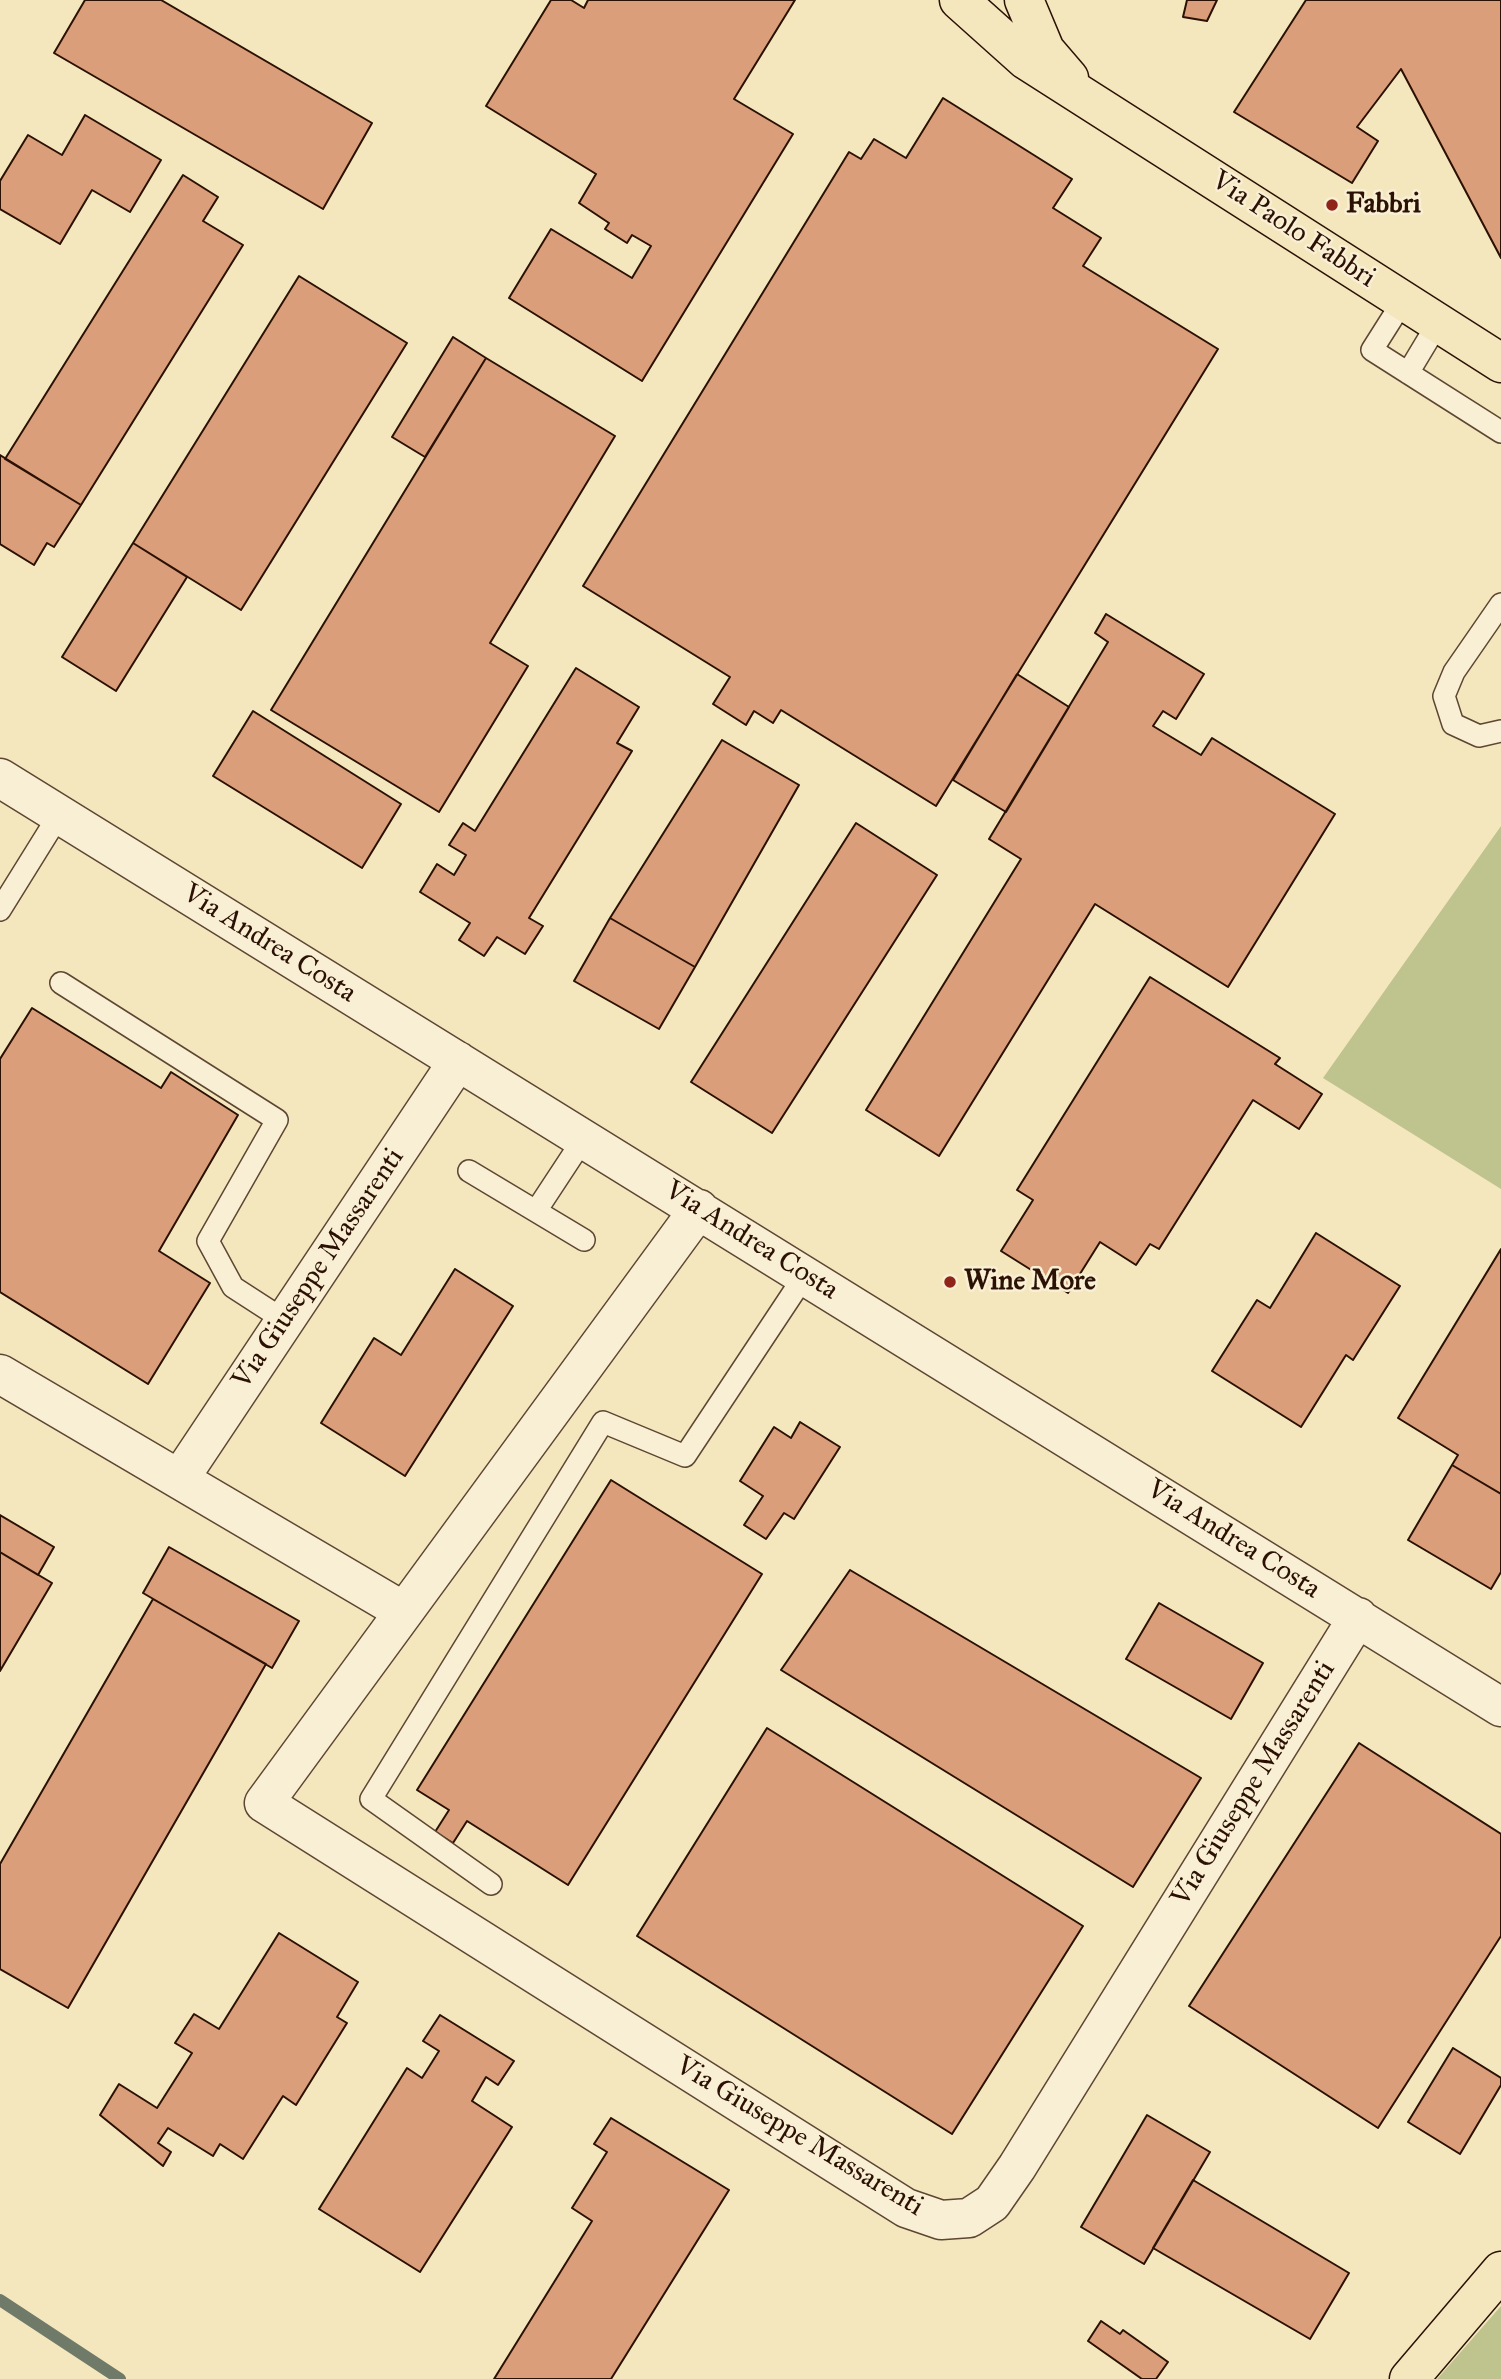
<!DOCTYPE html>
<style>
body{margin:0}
canvas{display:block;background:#f4e6bd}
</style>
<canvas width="1501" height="2379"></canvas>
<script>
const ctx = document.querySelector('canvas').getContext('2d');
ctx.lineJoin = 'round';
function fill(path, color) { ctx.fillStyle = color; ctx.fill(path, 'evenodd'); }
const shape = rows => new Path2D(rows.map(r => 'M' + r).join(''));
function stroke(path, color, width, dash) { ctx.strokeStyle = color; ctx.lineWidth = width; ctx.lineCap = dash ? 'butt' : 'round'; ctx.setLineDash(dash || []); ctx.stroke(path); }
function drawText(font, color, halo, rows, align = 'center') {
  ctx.font = font + ' "IM FELL Great Primer",serif'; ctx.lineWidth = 5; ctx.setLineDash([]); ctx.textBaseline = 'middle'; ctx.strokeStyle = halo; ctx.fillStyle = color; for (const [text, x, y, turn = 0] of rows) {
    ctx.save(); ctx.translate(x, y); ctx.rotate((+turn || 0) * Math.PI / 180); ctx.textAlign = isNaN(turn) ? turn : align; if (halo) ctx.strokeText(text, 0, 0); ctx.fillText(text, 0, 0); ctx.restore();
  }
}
const green = shape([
 [1501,826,1501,1189,1323,1078],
 [1501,2306,1501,2379,1437,2379]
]);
const stream = shape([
 [0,2300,120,2379]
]);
const building = shape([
 [85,0,161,0,372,123,323,209,54,53,85,0],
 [551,0,571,0,584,8,588,0,795,0,734,99,793,134,642,381,509,298,551,229,632,278,651,246,632,235,627,243,605,229,609,223,579,203,596,174,486,106,551,0],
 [1187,0,1217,0,1207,21,1183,17,1187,0],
 [1306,0,1501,0,1501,258,1401,69,1357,127,1378,141,1352,183,1234,112,1306,0],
 [943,98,1072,179,1053,208,1101,238,1083,266,1218,349,936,806,781,710,773,723,754,711,746,725,713,704,730,677,583,586,849,152,861,159,874,139,906,158,943,98],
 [85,115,161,160,130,212,92,190,60,244,0,209,0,181,28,135,62,155,85,115],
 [183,175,218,197,203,221,243,245,81,505,5,459,183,175],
 [299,276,407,343,241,610,133,543,299,276],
 [453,337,486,358,425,457,392,437,453,337],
 [486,358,615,436,490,643,528,666,439,812,271,710,486,358],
 [0,455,81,505,54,547,47,543,34,565,0,544,0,455],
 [133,543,187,577,116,691,62,657,133,543],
 [1106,614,1204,674,1176,719,1163,711,1153,726,1201,755,1212,738,1335,814,1228,987,1095,904,939,1156,866,1110,1021,859,989,839,1108,642,1095,633,1106,614],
 [576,668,639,707,617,743,632,751,529,918,543,926,525,954,497,937,484,956,459,940,470,923,420,892,437,864,454,875,466,855,449,845,463,823,475,831,576,668],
 [1017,674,1069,707,1006,812,953,780,1017,674],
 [253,711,401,804,362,868,213,776,253,711],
 [722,740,799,785,695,967,610,918,722,740],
 [856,823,937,875,772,1133,691,1082,856,823],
 [610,918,695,967,659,1029,574,981,610,918],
 [1150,977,1280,1058,1275,1064,1322,1094,1299,1129,1253,1100,1159,1249,1150,1244,1136,1265,1100,1242,1068,1293,1001,1251,1033,1200,1017,1190,1150,977],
 [32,1008,161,1088,171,1072,238,1115,159,1251,210,1283,148,1384,0,1292,0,1059,32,1008],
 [1316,1233,1400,1286,1353,1360,1346,1355,1301,1427,1212,1371,1257,1300,1270,1308,1316,1233],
 [1501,1249,1501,1494,1452,1465,1458,1455,1398,1418,1501,1249],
 [455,1269,513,1306,405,1476,321,1423,374,1338,401,1355,455,1269],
 [800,1422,840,1447,794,1519,784,1513,766,1539,744,1525,763,1496,740,1481,774,1427,791,1438,800,1422],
 [1452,1465,1501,1494,1501,1572,1491,1589,1408,1540,1452,1465],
 [611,1480,762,1574,568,1885,467,1821,453,1843,435,1832,449,1810,417,1790,611,1480],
 [0,1515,54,1547,38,1575,0,1552,0,1515],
 [169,1547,299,1621,272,1668,143,1593,169,1547],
 [0,1552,52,1583,0,1671,0,1552],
 [850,1570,1201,1778,1133,1887,781,1670,850,1570],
 [153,1599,266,1664,68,2008,0,1969,0,1864,153,1599],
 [1159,1603,1263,1663,1231,1719,1126,1659,1159,1603],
 [767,1728,1083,1926,952,2134,637,1936,767,1728],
 [1359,1743,1501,1834,1501,1936,1378,2128,1189,2006,1359,1743],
 [279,1933,358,1982,337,2017,347,2023,296,2105,283,2096,243,2159,220,2144,213,2156,168,2128,158,2143,171,2152,163,2166,100,2115,119,2084,157,2108,192,2053,175,2043,194,2014,219,2029,279,1933],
 [440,2015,514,2061,498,2085,486,2077,472,2101,512,2127,420,2272,319,2209,407,2068,422,2078,439,2051,423,2041,440,2015],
 [1453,2048,1501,2078,1501,2085,1460,2154,1408,2122,1453,2048],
 [1147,2115,1210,2152,1144,2264,1081,2227,1147,2115],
 [611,2118,729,2190,611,2379,494,2379,592,2221,572,2208,607,2152,594,2144,611,2118],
 [1193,2180,1349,2273,1310,2339,1153,2248,1193,2180],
 [1101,2321,1120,2334,1123,2330,1168,2362,1156,2379,1142,2379,1088,2341,1101,2321]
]);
const service = shape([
 [1403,301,1372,350,1501,432],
 [1408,373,1438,323],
 [1501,604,1454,672,1444,696,1453,724,1479,736,1501,731],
 [0,910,59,815],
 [61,983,277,1120,208,1241,233,1287,284,1320],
 [469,1171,584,1240],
 [536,1211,584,1138],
 [491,1884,371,1799,603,1422,685,1456,805,1275]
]);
const minor = shape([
 [0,778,1501,1707],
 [699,1209,264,1803,906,2208,941,2220,969,2218,992,2203,1017,2167,1358,1617],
 [0,1374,403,1611],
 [180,1478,458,1061]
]);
const primary = shape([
 [959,0,1026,60,1501,363],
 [1024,0,1045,50,1069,78],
 [1409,2379,1501,2271]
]);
const markers = [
 [1332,205,7,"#8f2418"],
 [950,1282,7,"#8f2418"]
];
const poiNames = [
 ["Fabbri",1346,205],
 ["Wine More",964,1282]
];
const streetNames = [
 ["Via Paolo Fabbri",1293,230,33],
 ["Via Andrea Costa",269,944,32],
 ["Via Andrea Costa",751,1241,32],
 ["Via Giuseppe Massarenti",319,1269,-56],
 ["Via Andrea Costa",1233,1540,32],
 ["Via Giuseppe Massarenti",1254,1784,-58],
 ["Via Giuseppe Massarenti",799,2137,31]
];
fill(green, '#bfc48f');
stroke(stream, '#6f7a69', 12);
fill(building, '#da9e7b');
stroke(building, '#2b1104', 2);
stroke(service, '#5d4632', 24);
stroke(minor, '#5d4632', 41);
stroke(primary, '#2b1104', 41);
stroke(service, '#f8efd4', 21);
stroke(minor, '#f8efd4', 38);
stroke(primary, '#f4e6bd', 38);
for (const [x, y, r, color] of markers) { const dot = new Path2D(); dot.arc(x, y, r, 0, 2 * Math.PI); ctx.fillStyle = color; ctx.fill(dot); stroke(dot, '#f8efd4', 2.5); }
drawText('bold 28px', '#2b1104', '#f8efd4', poiNames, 'left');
drawText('28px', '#2b1104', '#f8efd4', streetNames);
</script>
